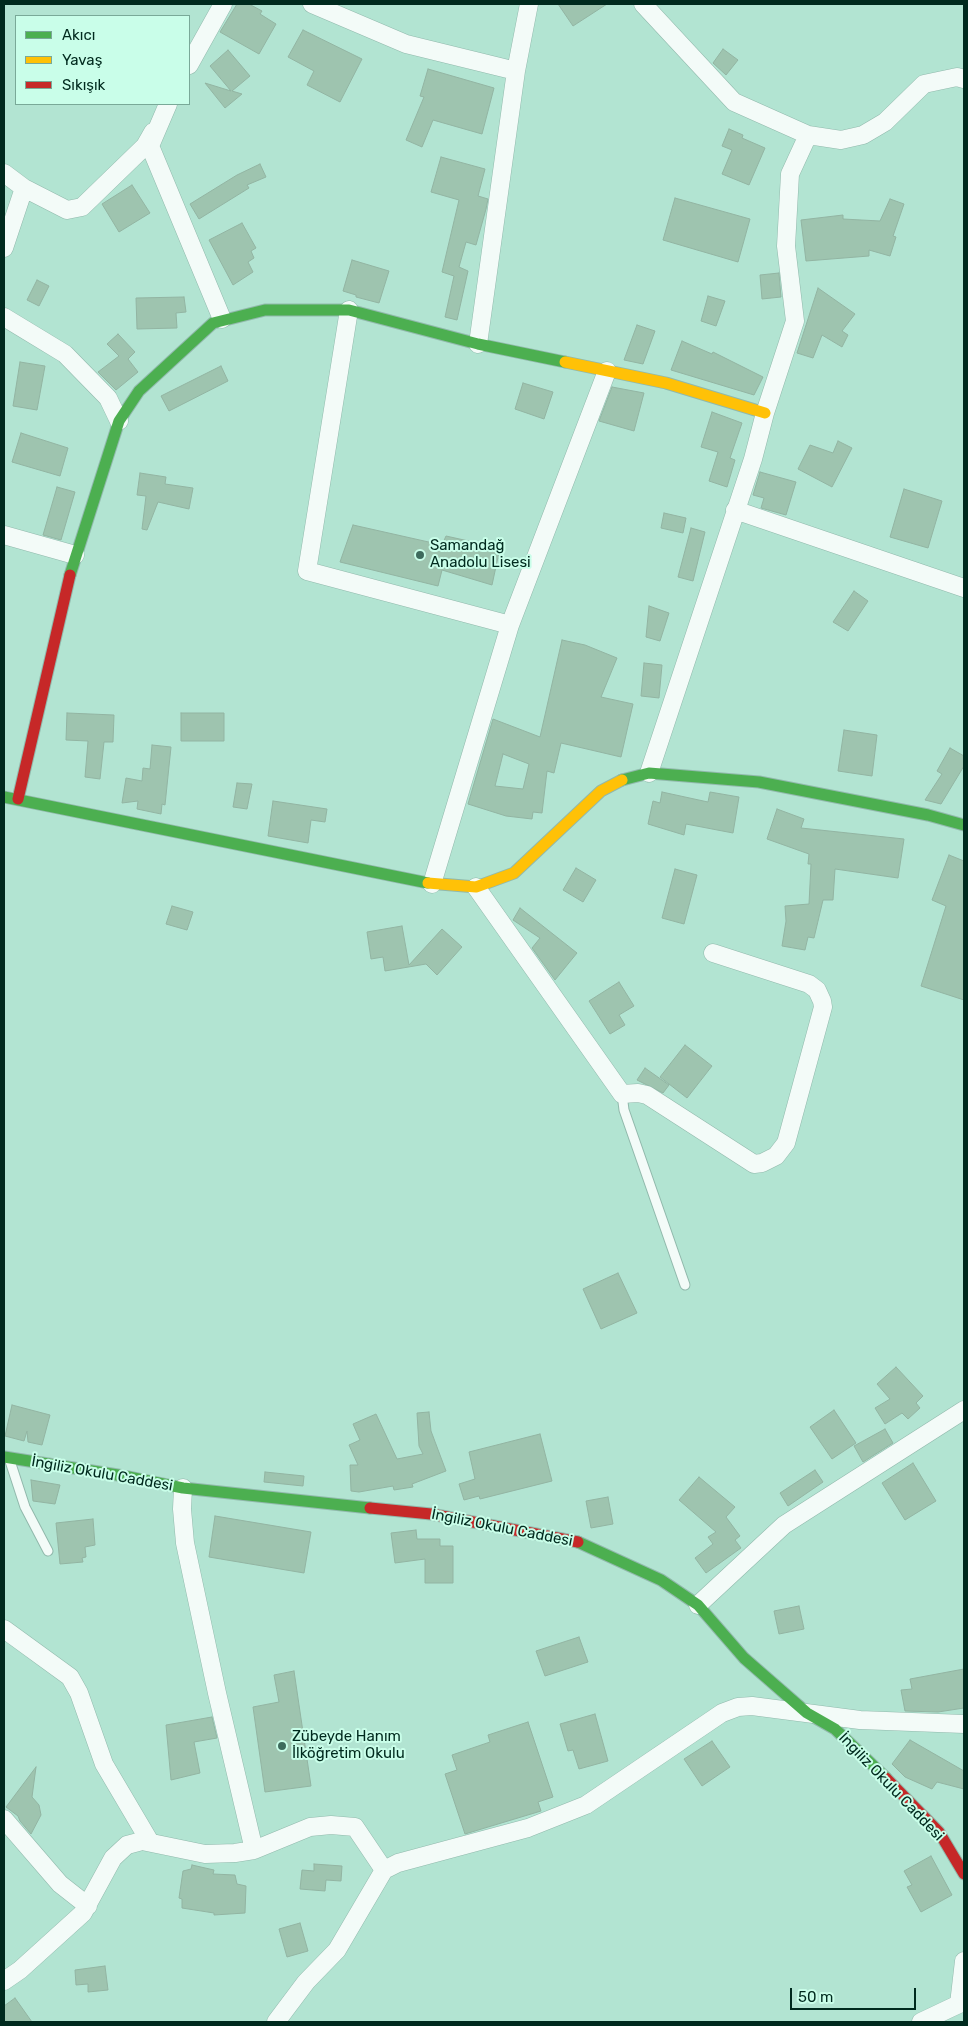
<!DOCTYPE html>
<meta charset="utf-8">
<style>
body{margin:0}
#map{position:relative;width:968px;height:2026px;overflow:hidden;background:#b2e4d2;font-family:Rubik,sans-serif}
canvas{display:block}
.frame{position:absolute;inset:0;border:5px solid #002a1e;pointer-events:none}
.legend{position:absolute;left:15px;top:15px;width:175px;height:90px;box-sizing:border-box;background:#c9fee9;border:1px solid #79a998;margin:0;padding:6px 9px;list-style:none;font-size:15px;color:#002a1e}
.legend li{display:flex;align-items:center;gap:10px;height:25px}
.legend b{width:25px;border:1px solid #79a998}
.scale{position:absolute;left:790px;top:1988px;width:126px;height:22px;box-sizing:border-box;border:2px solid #002a1e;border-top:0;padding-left:6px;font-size:15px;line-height:18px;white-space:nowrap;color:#002a1e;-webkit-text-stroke:4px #c9fee9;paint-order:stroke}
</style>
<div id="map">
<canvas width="968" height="2026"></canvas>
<div class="frame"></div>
<ul class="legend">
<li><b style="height:6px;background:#4caf50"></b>Akıcı</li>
<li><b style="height:6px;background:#ffc107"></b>Yavaş</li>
<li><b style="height:6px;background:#c62828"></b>Sıkışık</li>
</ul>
<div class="scale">50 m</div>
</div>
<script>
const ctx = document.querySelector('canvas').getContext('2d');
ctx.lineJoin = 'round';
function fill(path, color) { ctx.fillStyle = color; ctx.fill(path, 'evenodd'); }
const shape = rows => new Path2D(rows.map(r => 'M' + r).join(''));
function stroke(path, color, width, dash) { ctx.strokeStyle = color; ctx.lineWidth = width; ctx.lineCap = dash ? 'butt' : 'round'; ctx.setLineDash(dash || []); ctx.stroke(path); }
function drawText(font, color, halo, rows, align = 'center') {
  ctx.font = font + ' Rubik,sans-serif'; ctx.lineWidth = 4; ctx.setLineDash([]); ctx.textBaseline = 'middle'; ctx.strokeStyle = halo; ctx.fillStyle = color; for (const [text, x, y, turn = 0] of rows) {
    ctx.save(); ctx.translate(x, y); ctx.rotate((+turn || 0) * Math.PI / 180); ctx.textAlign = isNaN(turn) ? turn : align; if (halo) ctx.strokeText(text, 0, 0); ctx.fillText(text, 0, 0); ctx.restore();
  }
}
const building = shape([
 [237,4,249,4,262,11,260,14,276,24,259,54,220,32,237,4],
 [558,4,607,4,573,26,558,4],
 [303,30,362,59,340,102,307,85,314,71,288,57,303,30],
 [723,49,738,60,726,75,713,63,723,49],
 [228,50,250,76,232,91,242,94,225,108,205,83,231,91,210,66,228,50],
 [428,69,494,88,482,134,433,120,422,147,406,140,424,97,420,96,428,69],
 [729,129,743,135,742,138,765,148,749,185,722,174,732,150,722,146,729,129],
 [441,157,485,169,478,196,488,199,486,209,476,245,466,242,459,267,468,271,457,320,445,317,454,276,442,272,459,200,431,192,441,157],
 [260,164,266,177,247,185,249,188,199,219,190,204,237,175,260,164],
 [132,185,150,213,119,232,102,204,132,185],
 [675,198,750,219,738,262,663,240,675,198],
 [890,199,904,204,893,236,896,237,890,256,869,250,869,256,806,261,801,220,843,215,843,219,880,221,890,199],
 [242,223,256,248,251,251,254,258,248,262,253,272,233,285,209,240,242,223],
 [352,260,389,271,379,303,356,297,356,295,343,291,352,260],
 [779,273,781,297,762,299,760,275,779,273],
 [37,280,49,286,39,306,27,300,37,280],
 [818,288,855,314,842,331,848,335,842,347,822,335,813,358,797,353,818,288],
 [708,296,725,301,716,326,701,321,708,296],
 [184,297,186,312,176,313,177,328,137,329,136,298,184,297],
 [637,325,655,331,643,364,624,360,637,325],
 [118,334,135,352,128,359,138,372,116,390,98,372,119,356,107,344,118,334],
 [682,341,712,354,713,352,763,377,754,395,671,370,682,341],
 [20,362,45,366,37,410,13,406,20,362],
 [221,366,228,381,169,411,161,396,221,366],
 [523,383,553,392,544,419,515,409,523,383],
 [612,387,644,393,634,431,599,421,612,387],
 [712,412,742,423,730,458,735,460,727,487,709,481,718,452,701,447,712,412],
 [21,433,68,448,60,476,12,462,21,433],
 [838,441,852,448,832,487,798,469,810,445,833,453,838,441],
 [760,472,796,482,786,515,761,508,764,498,753,495,760,472],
 [140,473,166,477,165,484,193,488,189,509,158,502,147,530,142,529,146,496,137,495,140,473],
 [57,487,75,492,61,540,43,535,57,487],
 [904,489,942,501,928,548,890,537,904,489],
 [664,513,686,518,683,533,661,528,664,513],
 [353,525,442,545,446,536,500,548,492,585,442,570,438,586,340,562,353,525],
 [691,528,705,532,693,581,678,577,691,528],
 [854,591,868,601,848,631,833,622,854,591],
 [649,606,669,613,660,641,646,637,649,606],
 [562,640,585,645,617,658,601,697,633,704,621,757,561,743,554,773,547,771,542,813,533,812,532,819,506,816,468,804,493,719,540,737,562,640],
 [503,754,529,764,523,789,495,786,503,754],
 [644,663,662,665,659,698,641,696,644,663],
 [67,713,114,715,113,742,104,742,100,779,85,777,88,741,66,740,67,713],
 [181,713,224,713,224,741,181,741,181,713],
 [844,730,877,735,872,776,838,771,844,730],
 [152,745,171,747,165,805,162,804,161,814,137,809,138,801,122,803,126,778,142,781,143,768,150,769,152,745],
 [950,748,964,756,964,766,941,804,925,800,942,774,937,771,950,748],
 [237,783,252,784,247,809,233,807,237,783],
 [662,792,708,802,710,792,739,797,733,833,686,824,684,835,648,824,653,801,660,803,662,792],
 [273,801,327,809,325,822,311,820,308,843,268,836,273,801],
 [777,809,804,819,801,828,904,839,898,878,835,869,833,900,823,900,814,938,808,937,805,950,782,946,786,921,785,906,809,904,811,864,808,864,809,854,767,839,777,809],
 [949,855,964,861,964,1000,921,986,946,906,932,900,949,855],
 [576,868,596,880,583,902,563,890,576,868],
 [675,869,697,875,684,924,662,918,675,869],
 [172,906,193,912,187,930,166,924,172,906],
 [520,908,577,953,555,980,532,948,540,938,513,920,520,908],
 [402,926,409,965,442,929,462,947,437,975,426,964,385,971,383,957,371,959,367,932,402,926],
 [619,982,634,1006,619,1015,625,1025,610,1034,589,1001,619,982],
 [685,1045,712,1066,687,1098,660,1077,685,1045],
 [645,1068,669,1085,663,1093,637,1080,645,1068],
 [618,1273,637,1313,601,1329,583,1289,618,1273],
 [896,1367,923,1396,916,1403,920,1408,908,1419,902,1413,885,1424,875,1408,890,1399,877,1384,896,1367],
 [12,1405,50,1415,42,1445,28,1442,27,1431,24,1441,5,1436,12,1405],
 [834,1410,856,1443,832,1459,810,1427,834,1410],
 [429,1412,431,1431,446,1471,412,1484,413,1487,394,1490,393,1486,359,1492,351,1491,350,1465,358,1465,349,1445,360,1440,353,1424,376,1414,397,1459,423,1454,419,1446,417,1413,429,1412],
 [885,1429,893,1443,863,1462,854,1446,885,1429],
 [540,1434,552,1481,480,1499,479,1496,464,1500,459,1484,475,1479,469,1452,540,1434],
 [913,1463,936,1501,905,1520,882,1483,913,1463],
 [815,1470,823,1482,788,1506,780,1493,815,1470],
 [265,1472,304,1476,303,1486,264,1482,265,1472],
 [699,1477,735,1507,726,1517,740,1536,735,1540,741,1548,706,1573,695,1558,713,1544,708,1537,716,1532,679,1500,699,1477],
 [31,1480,60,1485,55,1504,33,1501,31,1480],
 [608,1497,613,1524,591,1528,586,1501,608,1497],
 [215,1516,311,1532,304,1573,209,1557,215,1516],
 [93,1519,95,1545,85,1547,86,1557,82,1558,83,1562,60,1564,56,1523,93,1519],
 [416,1530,417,1539,440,1539,440,1546,453,1546,453,1583,425,1583,425,1559,395,1563,391,1533,416,1530],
 [799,1606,804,1629,779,1634,774,1611,799,1606],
 [579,1637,588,1662,545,1676,536,1651,579,1637],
 [964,1669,964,1708,938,1712,905,1711,901,1690,912,1689,910,1679,964,1669],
 [294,1671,311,1786,265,1792,253,1707,279,1702,274,1675,294,1671],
 [595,1714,608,1761,579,1769,573,1750,568,1751,560,1724,595,1714],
 [212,1717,217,1738,194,1742,200,1773,171,1780,166,1725,212,1717],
 [528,1722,553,1797,538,1802,541,1811,465,1834,445,1774,457,1770,452,1755,490,1742,488,1735,528,1722],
 [910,1740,964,1771,964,1789,937,1782,932,1789,905,1777,892,1764,910,1740],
 [712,1741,730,1767,702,1786,684,1759,712,1741],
 [36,1767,32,1797,39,1805,41,1815,31,1834,20,1821,18,1816,6,1807,36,1767],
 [931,1856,952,1895,921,1912,907,1887,912,1885,904,1871,931,1856],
 [314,1864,342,1866,341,1881,326,1880,325,1891,300,1889,302,1870,314,1871,314,1864],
 [192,1865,214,1870,213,1874,235,1875,237,1884,246,1886,245,1913,214,1915,214,1913,182,1908,182,1899,179,1898,183,1871,191,1869,192,1865],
 [300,1923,308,1951,287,1957,279,1929,300,1923],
 [105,1966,108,1990,88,1992,88,1984,76,1985,75,1970,105,1966],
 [15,1998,32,2022,4,2022,4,2006,15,1998]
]);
const lane = shape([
 [622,1094,624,1110,685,1285],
 [10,1461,25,1507,48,1551]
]);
const street = shape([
 [312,4,406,44,516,71],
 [643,4,734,102,808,135,841,140,863,135,885,122,924,84,957,77,964,79],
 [189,65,223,4],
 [168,104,150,146,222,319],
 [4,173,24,188,67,210,82,207,145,146,153,132],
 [4,248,24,188],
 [349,310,307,571,510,625],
 [4,317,65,354,108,398,119,421],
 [478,344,516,71,529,4],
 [735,510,964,588],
 [4,535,75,555],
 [649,773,753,459,765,413,795,321,786,246,790,174,808,135],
 [432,884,510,625,607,371],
 [476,887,622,1094,638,1093,647,1095,754,1164,762,1163,776,1156,786,1143,823,1007,822,1001,817,990,809,984,713,953],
 [183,1488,182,1509,185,1543,217,1693,254,1850],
 [698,1605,784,1525,964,1410],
 [4,1629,70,1677,79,1693,104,1764,150,1842],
 [4,1819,60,1884,88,1906],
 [4,1981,20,1970,83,1913,113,1858,127,1845,142,1841,205,1854,235,1853,254,1850,310,1827,331,1825,355,1827,384,1870],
 [276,2022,306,1982,337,1950,384,1870,398,1863,528,1828,586,1805,722,1713,738,1707,752,1706,860,1720,964,1724],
 [921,2022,959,2004,964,1961]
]);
const fast = shape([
 [70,575,119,421,139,391,213,323,265,310,349,310,478,344,565,362],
 [622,780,649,773,759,782,928,815,964,825],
 [4,797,428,883],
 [4,1457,124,1476,183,1488,370,1508],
 [578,1542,661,1580,698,1605,744,1658,807,1713,835,1729,886,1778]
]);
const slow = shape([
 [565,362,666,383,765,413],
 [428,883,476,887,514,873,601,791,622,780]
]);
const jam = shape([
 [18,799,70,575],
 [370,1508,431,1514,578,1542],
 [886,1778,939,1832,964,1874]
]);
const markers = [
 [420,555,5,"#3e6b5d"],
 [282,1746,5,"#3e6b5d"]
];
const poiNames = [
 ["Samandağ",430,546],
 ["Anadolu Lisesi",430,563],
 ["Zübeyde Hanım",292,1737],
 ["İlköğretim Okulu",292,1754]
];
const streetNames = [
 ["İngiliz Okulu Caddesi",102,1474,10],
 ["İngiliz Okulu Caddesi",502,1528,11],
 ["İngiliz Okulu Caddesi",891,1787,46]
];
fill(building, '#9ec4af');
stroke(building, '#92b4a2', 1);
stroke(lane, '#91b9ac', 11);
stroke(street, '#91b9ac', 19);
stroke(fast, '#91b9ac', 13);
stroke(slow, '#91b9ac', 13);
stroke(jam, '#91b9ac', 13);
stroke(lane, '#f3fbf8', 9);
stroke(street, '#f3fbf8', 18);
stroke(fast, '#4caf50', 11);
stroke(slow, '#ffc107', 11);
stroke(jam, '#c62828', 11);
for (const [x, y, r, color] of markers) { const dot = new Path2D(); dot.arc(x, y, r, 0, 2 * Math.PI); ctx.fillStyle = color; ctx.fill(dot); stroke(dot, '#c9fee9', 2); }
drawText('15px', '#002a1e', '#c9fee9', poiNames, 'left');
drawText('15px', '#002a1e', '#c9fee9', streetNames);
</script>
